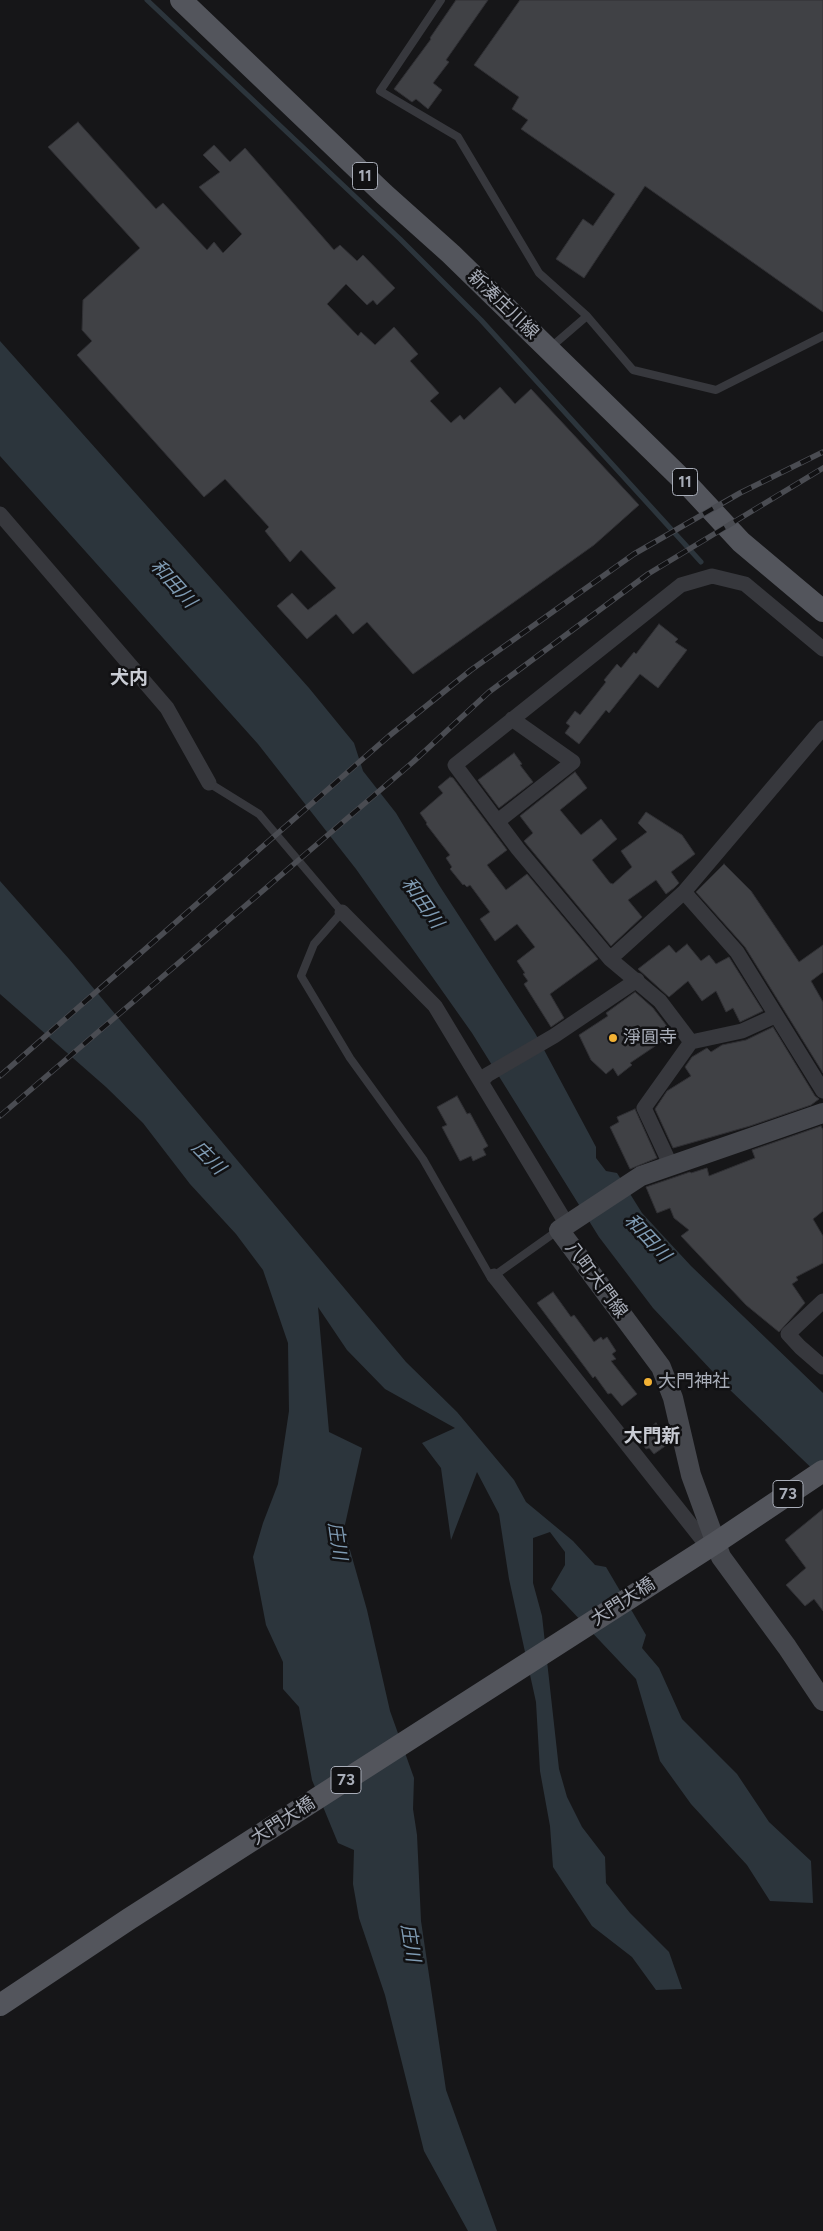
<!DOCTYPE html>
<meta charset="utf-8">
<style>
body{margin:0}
canvas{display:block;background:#161618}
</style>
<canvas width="823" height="2231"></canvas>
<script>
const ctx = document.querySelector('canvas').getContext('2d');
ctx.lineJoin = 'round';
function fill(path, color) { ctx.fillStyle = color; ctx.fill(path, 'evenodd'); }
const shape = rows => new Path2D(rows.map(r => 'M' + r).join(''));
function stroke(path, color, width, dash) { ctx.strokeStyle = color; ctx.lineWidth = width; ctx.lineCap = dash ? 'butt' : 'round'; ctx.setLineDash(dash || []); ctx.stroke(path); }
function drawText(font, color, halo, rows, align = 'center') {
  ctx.font = font + ' Figtree,"Noto Sans JP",sans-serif'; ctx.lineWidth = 5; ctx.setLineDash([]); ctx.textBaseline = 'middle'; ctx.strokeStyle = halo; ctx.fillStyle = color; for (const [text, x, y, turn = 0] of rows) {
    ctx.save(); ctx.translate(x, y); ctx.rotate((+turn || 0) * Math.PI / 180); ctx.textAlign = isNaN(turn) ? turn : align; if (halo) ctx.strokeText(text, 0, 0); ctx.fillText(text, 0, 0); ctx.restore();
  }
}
const water = shape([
 [0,341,309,688,354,743,363,771,396,813,439,885,535,1033,596,1147,596,1158,606,1171,617,1173,642,1213,691,1266,823,1393,823,1479,729,1389,653,1308,599,1237,472,1033,356,869,258,744,0,456],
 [0,881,69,959,406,1362,457,1412,514,1480,526,1502,573,1541,595,1565,606,1567,646,1635,642,1648,659,1668,682,1719,737,1774,769,1822,811,1861,813,1903,770,1901,747,1865,691,1804,660,1761,636,1679,551,1589,565,1565,565,1552,550,1532,533,1538,533,1583,542,1616,559,1769,567,1797,582,1827,605,1857,606,1883,630,1913,669,1952,682,1989,656,1990,632,1957,592,1926,553,1867,550,1826,540,1771,536,1702,509,1579,499,1514,477,1472,451,1540,441,1468,422,1443,455,1428,385,1389,347,1350,318,1307,329,1432,362,1448,344,1529,367,1610,390,1711,414,1778,413,1809,417,1835,421,1921,446,2090,497,2231,468,2231,424,2151,385,1995,359,1918,353,1884,354,1850,338,1843,312,1780,299,1707,283,1689,283,1662,266,1625,253,1557,263,1523,278,1484,289,1411,288,1343,263,1270,236,1234,190,1184,143,1123,106,1087,0,994]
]);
const stream = shape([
 [147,0,400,239,481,320,701,562]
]);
const building = shape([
 [456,0,488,0,446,60,449,62,433,83,442,90,428,109,416,99,412,102,394,89,431,39,430,38,456,0],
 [520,0,823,0,823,312,645,186,584,278,556,259,583,219,593,226,615,194,521,129,528,120,512,109,519,97,474,65,520,0],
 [78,122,156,209,163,203,207,250,214,242,223,253,242,234,199,187,220,172,203,155,214,145,230,162,245,148,334,250,340,245,357,261,363,255,395,288,377,305,373,300,367,305,346,284,327,304,358,336,361,332,375,345,394,327,418,354,410,361,439,393,430,401,451,423,460,415,464,420,500,387,515,404,531,389,639,505,594,545,413,674,367,622,353,634,336,614,307,639,277,606,292,593,308,610,336,588,301,550,290,562,265,531,269,527,225,479,204,497,77,355,92,341,82,330,83,300,140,248,48,147,78,122],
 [659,624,678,639,675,642,687,650,658,688,640,674,609,713,606,710,579,744,565,733,570,726,566,723,575,711,580,715,606,682,604,680,617,664,621,668,634,652,636,654,659,624],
 [514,753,522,764,520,765,533,782,499,808,478,780,514,753],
 [575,772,587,788,560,810,581,835,601,819,617,839,592,860,610,883,613,884,632,867,621,851,647,832,638,823,646,812,682,835,695,854,671,872,679,883,674,888,666,894,656,880,628,900,642,917,611,946,524,841,533,833,520,816,575,772],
 [450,777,453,778,507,850,487,865,506,890,527,874,598,959,550,994,564,1018,551,1027,524,984,528,981,523,974,525,973,517,961,535,947,517,924,495,941,480,919,490,912,470,885,467,887,464,884,463,885,450,869,452,867,446,858,450,855,426,824,427,823,420,813,443,793,438,787,450,777],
 [724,864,751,891,799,962,823,945,823,972,811,981,823,1002,823,1073,745,947,696,892,724,864],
 [687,944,701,961,709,955,716,964,729,957,763,1011,740,1022,733,1008,726,1012,716,991,702,1001,688,981,669,997,638,969,669,945,676,953,687,944],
 [635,992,653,1008,673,1034,630,1063,632,1065,618,1076,613,1068,606,1074,591,1060,579,1035,608,1016,606,1013,635,992],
 [773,1027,815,1096,819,1099,811,1105,750,1126,673,1148,655,1109,667,1091,691,1076,685,1067,692,1057,707,1048,711,1052,722,1045,746,1040,773,1027],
 [457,1096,467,1114,470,1113,488,1146,483,1149,486,1155,473,1161,471,1156,460,1161,442,1127,447,1125,437,1107,457,1096],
 [635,1109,657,1158,630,1169,610,1127,619,1122,617,1117,635,1109],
 [821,1126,823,1130,823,1211,813,1219,823,1236,823,1263,796,1277,798,1280,792,1284,805,1303,779,1332,746,1305,681,1236,689,1230,674,1218,670,1208,657,1213,646,1187,690,1172,691,1173,707,1168,709,1176,755,1158,752,1150,821,1126],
 [553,1292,571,1317,574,1315,594,1342,601,1337,603,1340,607,1337,616,1351,612,1354,616,1359,611,1361,637,1394,622,1406,611,1393,608,1394,595,1376,593,1378,537,1303,553,1292],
 [656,1423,663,1432,665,1430,671,1442,654,1454,649,1448,646,1449,637,1436,656,1423],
 [823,1509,823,1611,814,1599,805,1606,786,1585,806,1568,785,1540,823,1509]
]);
const lane = shape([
 [441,0,380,91,458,137,539,273,587,316,551,347],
 [587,316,633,370,716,390,823,336],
 [209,783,259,814,342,912,314,944,301,976,350,1058,423,1159,491,1278,557,1231]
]);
const street = shape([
 [0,514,167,708,209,783],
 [498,821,573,762,512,719],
 [684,892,737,952,823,1091],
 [342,912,435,1006,566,1223],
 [610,959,684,892,823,728],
 [775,1016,742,1031,691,1042,660,1001,610,959,518,849,455,765,681,585,712,576,745,584,823,649],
 [481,1082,487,1075,554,1036,637,980],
 [671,1166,644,1108,691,1042],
 [494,1276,709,1548],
 [823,1301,788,1334,800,1347,823,1367]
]);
const secondary = shape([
 [823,1113,641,1176,559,1230,661,1367,673,1398,691,1475,721,1557,787,1647,823,1701]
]);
const primary = shape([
 [181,0,384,194,451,254,689,486,741,542,823,611],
 [0,2005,129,1919,717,1542,823,1471]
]);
const rail = shape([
 [0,1076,389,736,471,670,634,554,740,493,823,452],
 [0,1116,413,762,489,692,648,574,823,468]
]);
const markers = [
 [613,1038,5,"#f2b134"],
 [648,1382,5,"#f2b134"]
];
const shields = [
 [365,176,25],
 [685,482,25],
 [788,1494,30],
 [346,1780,30]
];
const shieldNames = [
 ["11",365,176],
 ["11",685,482],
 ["73",788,1494],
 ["73",346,1780]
];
const streetNames = [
 ["新湊庄川線",503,305,44],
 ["八町大門線",596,1280,53],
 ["大門大橋",623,1602,-33],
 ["大門大橋",283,1821,-33]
];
const poiNames = [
 ["淨圓寺",623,1038],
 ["大門神社",658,1382]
];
const waterNames = [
 ["和田川",173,584,48],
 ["和田川",422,903,55],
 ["庄川",208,1158,45],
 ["和田川",647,1238,47],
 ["庄川",337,1541,82],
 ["庄川",410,1943,81]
];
const neighbourhoodNames = [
 ["犬内",129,678],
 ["大門新",652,1436]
];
fill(water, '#2c353c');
stroke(stream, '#2c353c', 5);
fill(building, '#404145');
stroke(building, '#303034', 1);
stroke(lane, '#37383d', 8);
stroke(street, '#37383d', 15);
stroke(secondary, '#45474d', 20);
stroke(primary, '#53555c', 22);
stroke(rail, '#4a4c52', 5.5);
stroke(rail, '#111113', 4, [11]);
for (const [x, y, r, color] of markers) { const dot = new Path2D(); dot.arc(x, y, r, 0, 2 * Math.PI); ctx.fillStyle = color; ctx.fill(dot); stroke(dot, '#111113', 2); }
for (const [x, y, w] of shields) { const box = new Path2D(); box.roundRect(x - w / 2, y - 13.5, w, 27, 4); ctx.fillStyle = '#111113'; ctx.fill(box); stroke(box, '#a8adb8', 1); }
drawText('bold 16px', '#a8adb8', null, shieldNames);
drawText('18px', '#a8adb8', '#111113', streetNames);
drawText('18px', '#a8adb8', '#111113', poiNames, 'left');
drawText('italic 19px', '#7f9bb3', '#111113', waterNames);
drawText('bold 19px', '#c9ccd4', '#111113', neighbourhoodNames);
</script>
